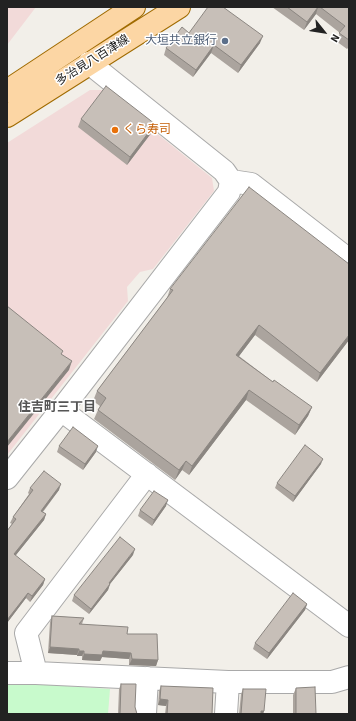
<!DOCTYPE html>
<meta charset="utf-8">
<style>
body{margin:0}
#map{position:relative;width:356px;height:721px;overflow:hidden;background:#f2efe9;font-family:"Source Sans 3",sans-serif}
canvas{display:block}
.frame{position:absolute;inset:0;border:8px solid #222;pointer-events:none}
.north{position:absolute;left:304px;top:12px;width:40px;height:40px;-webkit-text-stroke:3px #fff;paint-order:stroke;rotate:120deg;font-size:11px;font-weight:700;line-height:16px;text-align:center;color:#222}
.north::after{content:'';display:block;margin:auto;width:14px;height:18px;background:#222;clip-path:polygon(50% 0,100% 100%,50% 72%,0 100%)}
</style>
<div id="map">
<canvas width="356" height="721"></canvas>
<div class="frame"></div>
<div class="north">N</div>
</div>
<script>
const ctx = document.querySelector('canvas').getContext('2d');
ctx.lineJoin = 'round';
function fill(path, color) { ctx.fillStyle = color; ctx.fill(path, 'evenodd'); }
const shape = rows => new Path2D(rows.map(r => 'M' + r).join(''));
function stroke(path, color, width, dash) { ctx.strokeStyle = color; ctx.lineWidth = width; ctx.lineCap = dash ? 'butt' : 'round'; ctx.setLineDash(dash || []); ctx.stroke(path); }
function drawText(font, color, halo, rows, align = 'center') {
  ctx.font = font + ' "Source Sans 3","Noto Sans JP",sans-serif'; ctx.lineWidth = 3; ctx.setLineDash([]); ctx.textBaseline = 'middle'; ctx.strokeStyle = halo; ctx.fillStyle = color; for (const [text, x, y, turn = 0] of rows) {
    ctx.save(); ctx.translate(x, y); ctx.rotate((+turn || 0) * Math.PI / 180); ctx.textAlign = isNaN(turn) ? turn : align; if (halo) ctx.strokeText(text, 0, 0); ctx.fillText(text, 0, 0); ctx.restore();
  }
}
const commercial = shape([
 [7,7,36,7,7,45],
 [90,90,103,90,212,178,214,191,153,269,140,272,127,287,128,301,7,455,7,143]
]);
const park = shape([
 [7,682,110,689,108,714,7,714]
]);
const minor = shape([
 [231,181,251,184,349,260],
 [61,410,349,626],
 [7,478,61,410,229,192,231,181,224,171,89,63],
 [7,673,36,673,228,682,332,682,349,677],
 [36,673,26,633,147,474],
 [145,714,147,678],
 [226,714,228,682]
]);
const major = shape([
 [7,91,134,7],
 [7,116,179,7]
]);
const wall = shape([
 [272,7,349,7,349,47,347,49,336,41,340,33,316,14,304,30],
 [189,33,260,43,238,73,211,53,193,77,164,55,166,48],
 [81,119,155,124,152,132,127,165,78,127],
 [170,289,349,340,317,382,255,335,239,356,273,382,312,407,308,416,295,435,246,400,189,475,182,470,175,480,94,419,98,410,100,406,93,401,97,391,167,298],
 [59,446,96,452,83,470,57,452],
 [321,464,293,502,275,488,277,483],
 [30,488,59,490,43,512,46,514,44,520,15,556,45,579,43,585,30,602,26,598,7,623,7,531,12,524,10,523,13,517,29,494,28,493],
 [166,506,152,526,138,516,140,510],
 [133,555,110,584,108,590,89,614,72,601,74,595],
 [307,604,305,610,267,659,253,649,255,643],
 [52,616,84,618,82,624,127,634,158,660,156,666,129,665,129,659,102,657,100,661,82,660,82,656,77,656,77,655,48,653,50,622],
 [121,684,135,707,137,714,118,714,119,689],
 [161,686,212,714,165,714,166,706,158,705,159,691],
 [296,688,316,714,293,714,293,695],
 [243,689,264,711,263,714,239,714,241,694]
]);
const shadedWall = shape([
 [318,7,316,14,304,30,307,22],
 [263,36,260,43,238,73,241,65],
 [214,45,211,53,193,77,196,70],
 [155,124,152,132,127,165,130,157],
 [259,325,255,335,233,364,236,355],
 [349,335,349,340,317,382,320,373],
 [72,361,69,370,7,447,7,442],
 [249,390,246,400,189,475,192,466],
 [312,407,308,416,295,435,299,425],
 [98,446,96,452,83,470,85,464],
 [323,459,321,464,293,502,295,496],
 [186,461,182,470,175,480,179,470],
 [61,484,59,490,39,516,41,511],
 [168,500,166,506,152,526,154,520],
 [46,514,44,520,12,560,14,554],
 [135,549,133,555,106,589,109,583],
 [45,579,43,585,30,602,32,596],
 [110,584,108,590,89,614,91,609],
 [28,593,26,598,7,623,7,620],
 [307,604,305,610,267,659,269,653],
 [50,647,79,649,77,655,48,653],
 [79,651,84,651,82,656,77,656],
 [103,651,131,653,129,659,102,657,100,661,82,660,84,654],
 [132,659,158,660,156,666,129,665],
 [160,699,168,700,166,706,158,705],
 [261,711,264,711,263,714,260,714]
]);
const building = shape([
 [208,7,223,7,263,36,241,65,214,45,196,70,166,48,182,27,189,33,208,7],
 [287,7,318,7,307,22,287,7],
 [320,7,349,7,349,40,339,33,345,26,320,7],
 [106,86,155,124,130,157,81,119,106,86],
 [249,187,349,264,349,335,320,373,259,325,236,355,273,382,274,380,312,407,299,425,249,390,192,466,186,461,179,470,98,410,106,398,97,391,173,290,170,289,249,187],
 [7,306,63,351,61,354,72,361,7,442,7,306],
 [73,427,98,446,85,464,59,446,73,427],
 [305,445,323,459,295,496,277,483,305,445],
 [44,471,61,484,41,511,46,514,14,554,45,579,32,596,28,593,7,620,7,531,16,519,13,517,33,490,30,488,44,471],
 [154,491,168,500,154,520,140,510,154,491],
 [120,537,135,549,109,583,110,584,91,609,74,595,120,537],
 [293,593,307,604,269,653,255,643,293,593],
 [52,616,84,618,79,624,128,627,127,634,157,634,158,660,132,659,131,653,103,651,102,655,84,654,84,651,79,651,79,649,50,647,52,616],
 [121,684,136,684,135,707,137,714,120,714,121,684],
 [161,686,213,688,212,714,167,714,168,700,160,699,161,686],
 [315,687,316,714,296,714,296,688,315,687],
 [243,689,266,689,264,711,261,711,261,714,241,714,243,689]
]);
const markers = [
 [225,41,4,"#5c6f8a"],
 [115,130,4,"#e8710a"]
];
const serviceNames = [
 ["大垣共立銀行",217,41]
];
const streetNames = [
 ["多治見八百津線",93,61,-32]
];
const foodNames = [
 ["くら寿司",123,130]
];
const neighbourhoodNames = [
 ["住吉町三丁目",57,408]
];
fill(commercial, '#f2dad9');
fill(park, '#c8facc');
stroke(minor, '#a9a9a9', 24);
stroke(major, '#a06b00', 24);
stroke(minor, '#fff', 22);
stroke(major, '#fcd6a4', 22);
fill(wall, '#aba49e');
fill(shadedWall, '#8b8681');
fill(building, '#c7bfb8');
stroke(building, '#8b8681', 1);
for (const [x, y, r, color] of markers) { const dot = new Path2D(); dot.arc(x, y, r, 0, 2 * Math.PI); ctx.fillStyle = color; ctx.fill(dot); stroke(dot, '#fff', 1.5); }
drawText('12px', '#4e5e75', '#fff', serviceNames, 'right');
drawText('12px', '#222', '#fff', streetNames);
drawText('12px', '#c56008', '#fff', foodNames, 'left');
drawText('bold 13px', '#555', '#fff', neighbourhoodNames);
</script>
